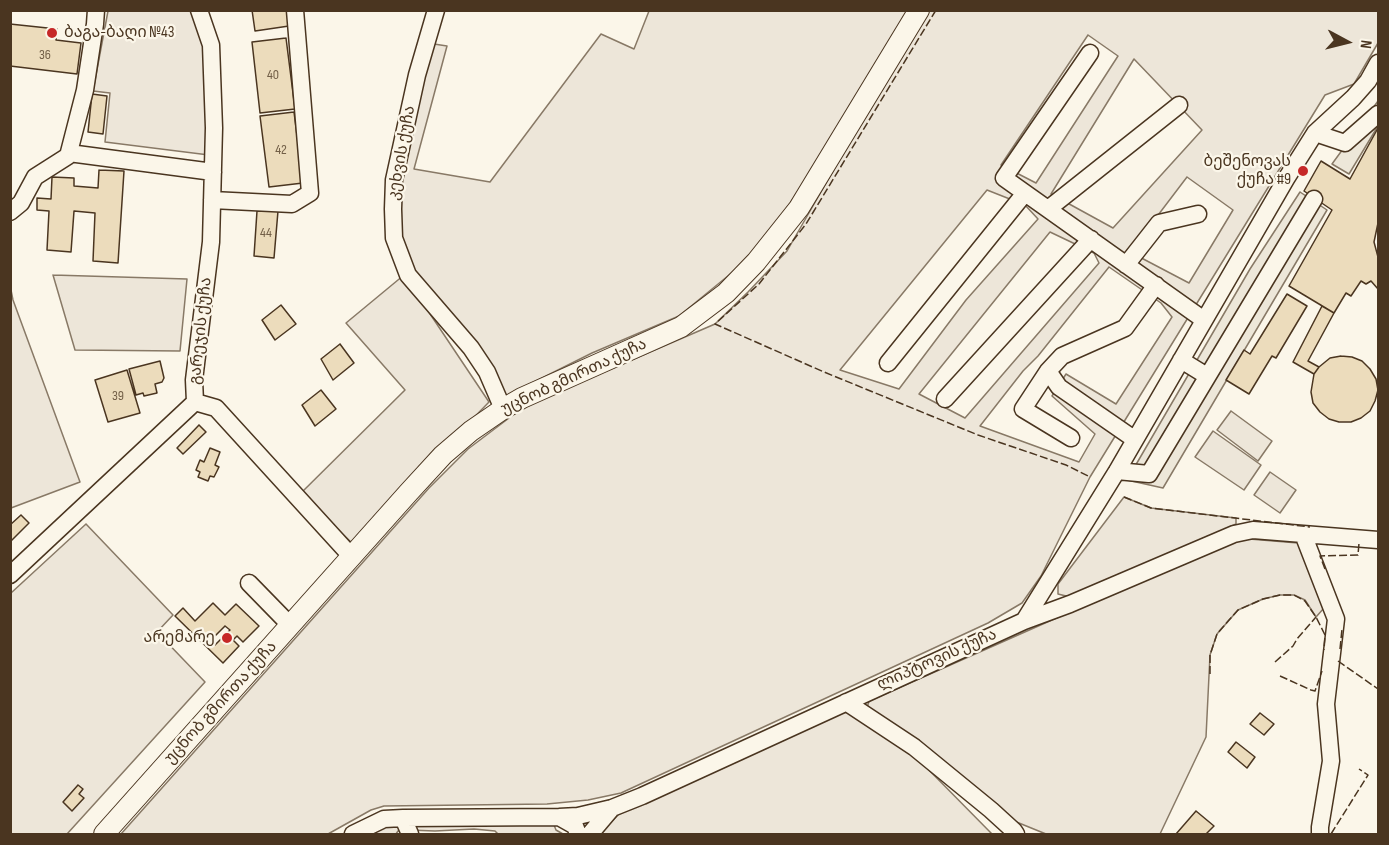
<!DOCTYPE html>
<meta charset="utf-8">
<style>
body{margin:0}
#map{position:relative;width:1389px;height:845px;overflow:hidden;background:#fbf6e9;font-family:"Sofia Sans Condensed",sans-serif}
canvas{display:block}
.frame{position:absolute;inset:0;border:12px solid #4a3520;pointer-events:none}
.north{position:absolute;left:1317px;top:12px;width:60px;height:60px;-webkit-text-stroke:4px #fbf6e9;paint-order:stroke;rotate:97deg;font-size:16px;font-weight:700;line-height:24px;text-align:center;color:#4a3520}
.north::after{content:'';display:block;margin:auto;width:21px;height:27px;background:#4a3520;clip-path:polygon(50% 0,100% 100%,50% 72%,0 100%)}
</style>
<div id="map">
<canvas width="1389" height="845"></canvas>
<div class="frame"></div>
<div class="north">N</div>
</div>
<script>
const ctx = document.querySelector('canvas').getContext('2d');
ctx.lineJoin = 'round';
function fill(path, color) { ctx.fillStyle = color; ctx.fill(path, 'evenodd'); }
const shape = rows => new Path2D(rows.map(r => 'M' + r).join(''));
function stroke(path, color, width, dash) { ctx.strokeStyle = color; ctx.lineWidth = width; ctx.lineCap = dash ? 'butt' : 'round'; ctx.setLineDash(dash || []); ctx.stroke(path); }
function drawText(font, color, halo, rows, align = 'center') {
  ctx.font = font + ' "Sofia Sans Condensed","Noto Sans Georgian",sans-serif'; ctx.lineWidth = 4.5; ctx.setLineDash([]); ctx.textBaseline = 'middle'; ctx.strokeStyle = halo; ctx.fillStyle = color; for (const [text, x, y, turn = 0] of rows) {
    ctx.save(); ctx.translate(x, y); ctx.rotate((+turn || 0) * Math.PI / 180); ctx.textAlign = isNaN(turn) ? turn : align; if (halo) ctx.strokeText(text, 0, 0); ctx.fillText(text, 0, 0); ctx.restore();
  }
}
const green = shape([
 [108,11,194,11,207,47,209,155,105,142,110,93,93,91,108,11],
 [649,11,909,11,813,171,761,244,734,271,679,316,592,353,504,397,413,273,400,240,400,185,420,92,434,44,447,46,414,169,490,182,601,34,634,49,649,11],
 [929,11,1378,11,1378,43,1354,84,1325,95,1090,477,1041,576,1022,603,988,623,621,793,588,800,547,804,384,806,371,810,328,834,121,834,429,488,468,449,525,406,715,324,748,292,787,251,863,119,929,11],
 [1088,35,1118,56,1036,183,1001,165,1088,35],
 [1134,59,1202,130,1113,228,1051,194,1134,59],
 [1187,177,1233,210,1189,283,1130,252,1187,177],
 [987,190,1025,205,1038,219,966,300,899,389,840,370,987,190],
 [1050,232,1094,253,1099,263,965,418,919,394,1050,232],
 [1109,267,1161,303,1172,317,1116,404,1066,374,1052,396,1095,434,1079,462,980,426,1023,371,1038,356,1109,267],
 [53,275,187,279,180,351,75,350,53,275],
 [404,275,489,402,352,543,300,494,405,390,346,323,404,275],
 [11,290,13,300,80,482,11,508,11,290],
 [1231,411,1272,441,1258,461,1217,430,1231,411],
 [1213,431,1261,465,1244,490,1195,457,1213,431],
 [1270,472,1296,490,1280,513,1254,495,1270,472],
 [1124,497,1151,508,1236,518,1236,524,1161,559,1070,597,1058,594,1058,584,1124,497],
 [86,524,173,615,157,632,205,682,67,834,11,834,11,593,86,524],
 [1237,538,1298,543,1324,608,1316,617,1305,600,1294,595,1280,595,1263,599,1238,610,1217,634,1210,655,1206,737,1160,834,1046,834,1014,821,867,708,869,701,1237,538],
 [841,710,853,715,921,762,992,834,599,834,619,814,820,723,841,710],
 [397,825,554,825,556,830,563,834,498,834,495,831,474,829,435,831,408,830,398,831,396,834,367,834,381,828,397,825]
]);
const parking = shape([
 [1378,101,1378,126,1349,174,1332,164,1378,101],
 [1300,192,1327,210,1163,488,1127,480,1250,269,1300,192]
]);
const building = shape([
 [252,10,287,10,289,26,255,31,252,10],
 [10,24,57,29,56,40,81,43,77,74,10,66,10,24],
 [286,38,295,109,260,113,252,42,286,38],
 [92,94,107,96,103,134,88,132,92,94],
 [294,112,303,183,269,187,260,116,294,112],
 [1378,128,1378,223,1374,242,1378,257,1378,289,1371,281,1366,284,1361,281,1351,296,1346,293,1334,313,1289,286,1332,210,1304,191,1321,161,1350,179,1378,128],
 [99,170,124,171,118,263,93,261,95,213,74,211,71,252,47,250,49,211,37,210,37,198,51,199,52,177,74,178,74,186,98,188,99,170],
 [257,211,278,211,274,258,254,256,257,211],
 [1287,294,1307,306,1276,358,1272,356,1249,394,1226,380,1244,350,1250,354,1287,294],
 [281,305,296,324,275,340,262,320,281,305],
 [1322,306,1334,313,1308,361,1319,367,1314,374,1293,362,1322,306],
 [340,344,354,363,333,380,321,359,340,344],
 [1341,356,1352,357,1362,361,1370,369,1376,379,1378,390,1375,401,1370,411,1361,418,1351,422,1339,422,1329,419,1320,412,1313,403,1311,392,1314,374,1319,367,1330,358,1341,356],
 [160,361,164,378,162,382,155,384,157,393,144,396,143,393,136,395,129,369,160,361],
 [127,370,140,413,108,422,95,380,127,370],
 [321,390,336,409,315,426,302,405,321,390],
 [199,425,206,432,183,454,177,448,199,425],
 [210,448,220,452,215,465,219,467,214,477,210,476,208,481,198,477,200,472,196,470,200,460,204,462,210,448],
 [21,515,29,523,10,542,10,525,21,515],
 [213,603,225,615,236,604,259,626,243,642,237,636,233,640,239,646,223,663,175,616,183,608,195,621,213,603],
 [225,626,230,630,215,645,211,640,225,626],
 [1260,713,1274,724,1264,735,1250,724,1260,713],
 [1236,742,1255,757,1247,768,1228,752,1236,742],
 [78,785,83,789,79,794,84,798,72,811,63,802,78,785],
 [1196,811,1214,826,1206,834,1176,834,1196,811]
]);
const minor = shape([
 [436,10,417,75,394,180,393,209,394,238,408,275,471,348,487,372,503,409],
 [1090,53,1004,178,1204,320],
 [1315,133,1345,143,1378,114],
 [69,153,213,172],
 [212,200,292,204,310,193,295,10],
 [1048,209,1179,105],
 [10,212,21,203,35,177,68,156,85,90,95,24,96,10],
 [1126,265,1159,223,1198,214],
 [1181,360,1207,376],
 [888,363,1025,193],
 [1048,371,1059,387,1134,439],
 [945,399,1091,239],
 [195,402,216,408,351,556],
 [1071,438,1023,409,1048,371,1062,356,1125,328,1156,285],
 [1117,471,1149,474,1314,199],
 [1303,534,1336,619,1326,704,1331,761,1320,827,1320,834],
 [10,575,195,402,194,380,211,242,214,128,211,45,199,10],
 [249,583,290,625],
 [1024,621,1117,471,1286,179,1315,133,1353,98,1368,81,1378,63],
 [846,702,914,747,991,810,1014,831,1016,834],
 [559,817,575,826,578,834],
 [403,818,410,834],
 [353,834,384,819,403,818,559,817,578,816,612,808,642,796,1024,621,1070,604,1234,534,1253,530,1378,540],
 [590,834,612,808]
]);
const major = shape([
 [104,834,409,492,443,455,471,431,503,409,522,398,681,327,726,293,756,262,799,208,919,10]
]);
const fence = shape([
 [936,10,806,224,759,284,715,324,824,372,978,435,1066,465,1090,477],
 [1124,497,1151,508,1310,527],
 [1325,569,1320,556,1358,555,1359,543,1361,543],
 [1340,649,1342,629],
 [1338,661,1378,689],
 [1275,662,1293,646,1297,639,1316,617],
 [1210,674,1210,655,1217,634,1229,620,1238,610,1263,599,1280,595,1294,595,1305,601,1316,617,1325,635,1324,650],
 [1280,676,1311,690,1315,691,1322,671],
 [1331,834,1368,775,1359,769]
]);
const markers = [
 [52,33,6,"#c62828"],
 [1303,171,6,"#c62828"],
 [227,638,6,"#c62828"]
];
const numberNames = [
 ["36",45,55],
 ["40",273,75],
 ["42",281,150],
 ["44",266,233],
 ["39",118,396]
];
const poiNames = [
 ["ბაგა-ბაღი №43",64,33,"left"],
 ["ბეშენოვას",1291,162],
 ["ქუჩა #9",1291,180],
 ["არემარე",215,638]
];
const streetNames = [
 ["კეხვის ქუჩა",402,153,-80],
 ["გარეჯის ქუჩა",201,331,-84],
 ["უცნობ გმირთა ქუჩა",574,377,-25],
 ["ლიპტოვის ქუჩა",937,660,-24],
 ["უცნობ გმირთა ქუჩა",221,703,-48]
];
fill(green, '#ede6d9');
stroke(green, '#887966', 1.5);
fill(parking, '#ede7d9');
stroke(parking, '#887966', 1.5);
fill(building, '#ecdcbc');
stroke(building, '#4a3520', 1.5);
stroke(minor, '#4a3520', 19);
stroke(major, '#4a3520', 22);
stroke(minor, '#fbf6e9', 16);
stroke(major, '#fbf6e9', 20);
stroke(fence, '#4a3520', 1.5, [8, 3]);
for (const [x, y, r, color] of markers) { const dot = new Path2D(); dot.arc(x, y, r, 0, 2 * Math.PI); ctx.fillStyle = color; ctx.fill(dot); stroke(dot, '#fbf6e9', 2); }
drawText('14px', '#725f47', null, numberNames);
drawText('16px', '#4a3520', '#fbf6e9', poiNames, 'right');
drawText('16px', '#4a3520', '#fbf6e9', streetNames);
</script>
